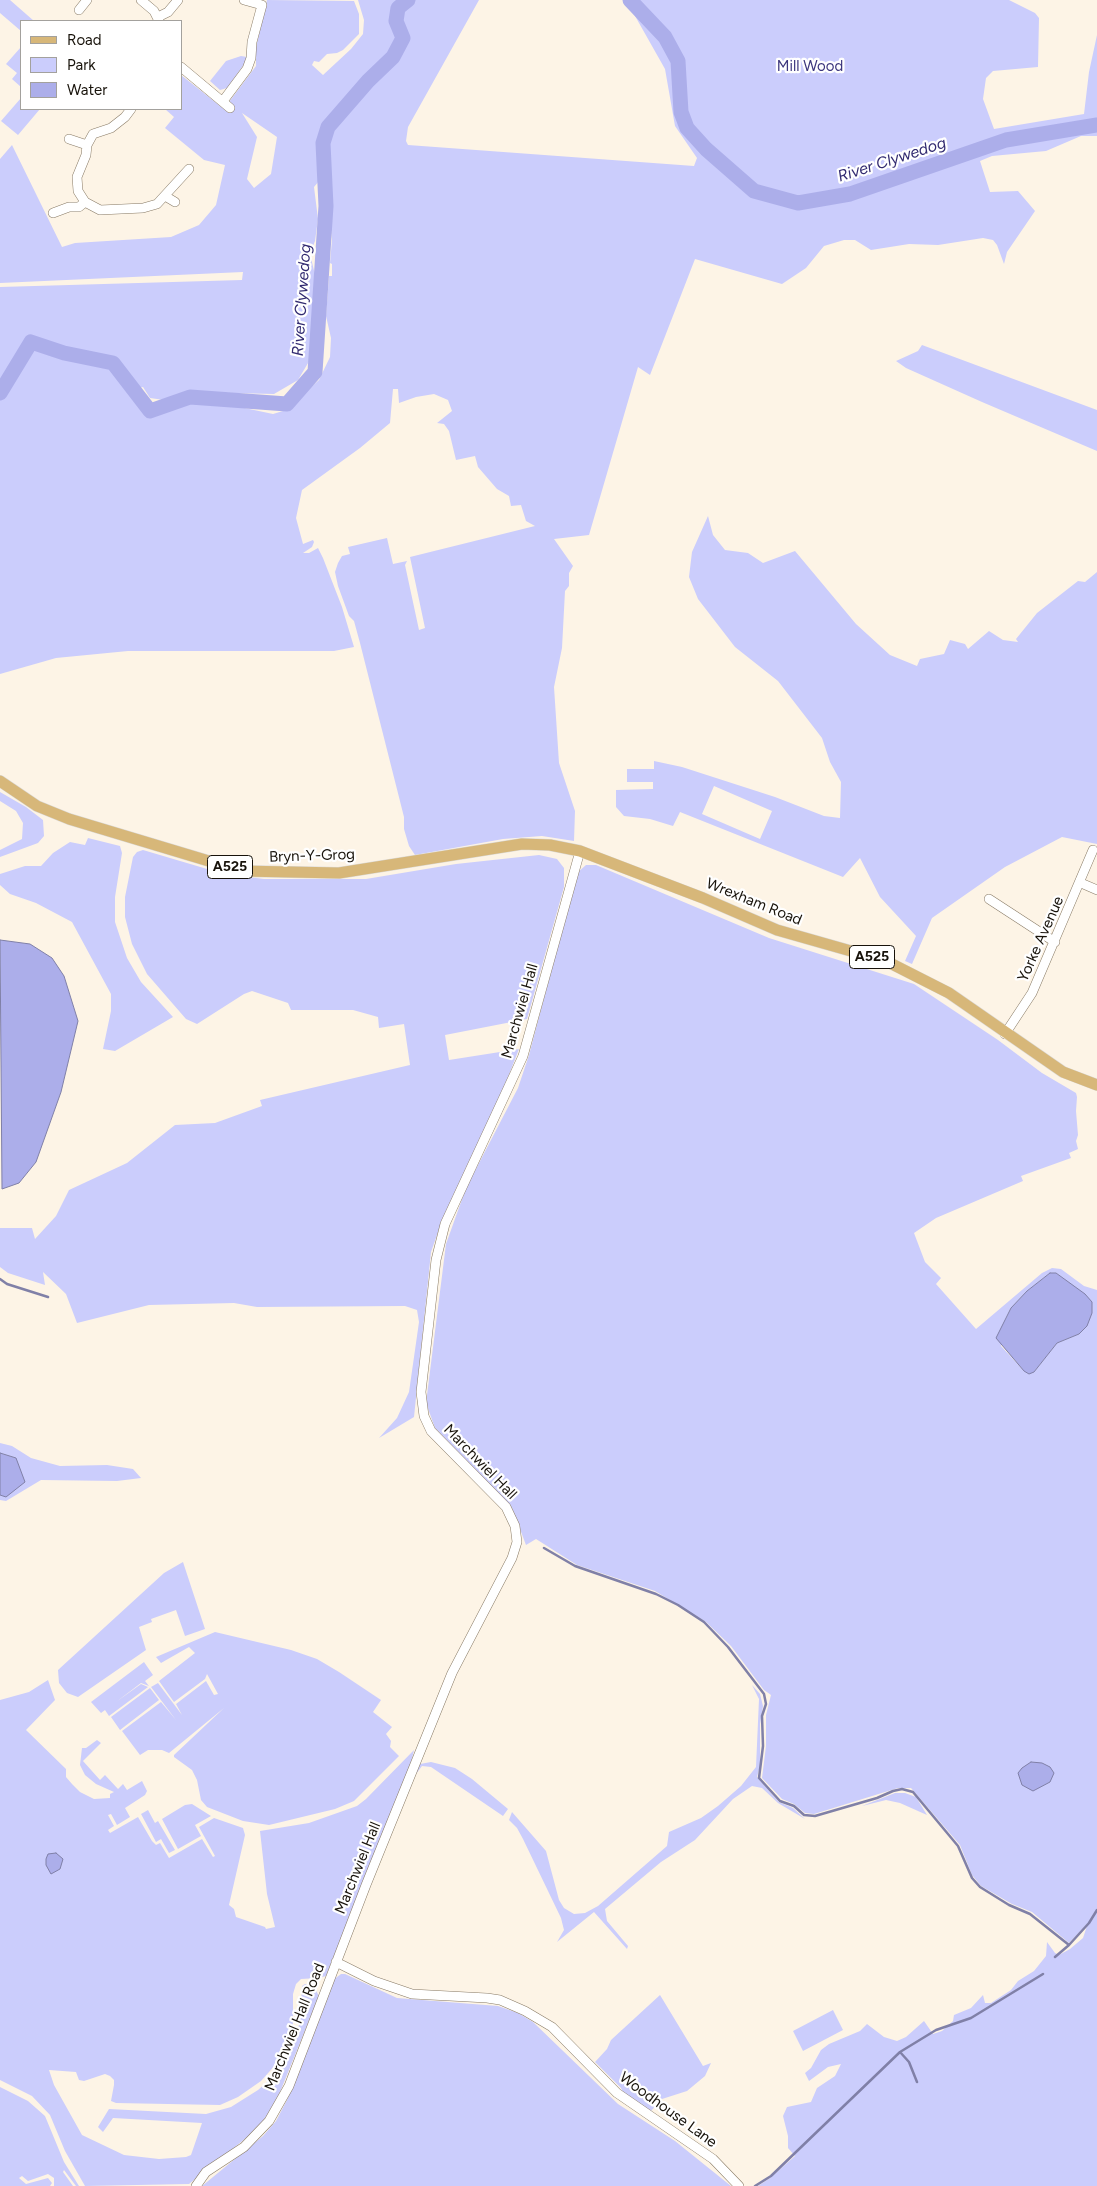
<!DOCTYPE html>
<style>
body{margin:0}
#map{position:relative;width:1097px;height:2186px;overflow:hidden;background:#fdf4e6;font-family:Figtree,sans-serif}
canvas{display:block}
.legend{position:absolute;left:20px;top:20px;width:162px;height:90px;box-sizing:border-box;background:#fff;border:1px solid #a3a19d;margin:0;padding:6px 9px;list-style:none;font-size:15px;color:#18130b}
.legend li{display:flex;align-items:center;gap:10px;height:25px}
.legend b{width:25px;border:1px solid #a3a19d}
</style>
<div id="map">
<canvas width="1097" height="2186"></canvas>
<ul class="legend">
<li><b style="height:6px;background:#d7b779"></b>Road</li>
<li><b style="height:14px;background:#cbcdfc"></b>Park</li>
<li><b style="height:14px;background:#acaeea"></b>Water</li>
</ul>
</div>
<script>
const ctx = document.querySelector('canvas').getContext('2d');
ctx.lineJoin = 'round';
function fill(path, color) { ctx.fillStyle = color; ctx.fill(path, 'evenodd'); }
const shape = rows => new Path2D(rows.map(r => 'M' + r).join(''));
function stroke(path, color, width, dash) { ctx.strokeStyle = color; ctx.lineWidth = width; ctx.lineCap = dash ? 'butt' : 'round'; ctx.setLineDash(dash || []); ctx.stroke(path); }
function drawText(font, color, halo, rows, align = 'center') {
  ctx.font = font + ' Figtree,sans-serif'; ctx.lineWidth = 4.5; ctx.setLineDash([]); ctx.textBaseline = 'middle'; ctx.strokeStyle = halo; ctx.fillStyle = color; for (const [text, x, y, turn = 0] of rows) {
    ctx.save(); ctx.translate(x, y); ctx.rotate((+turn || 0) * Math.PI / 180); ctx.textAlign = isNaN(turn) ? turn : align; if (halo) ctx.strokeText(text, 0, 0); ctx.fillText(text, 0, 0); ctx.restore();
  }
}
const green = shape([
 [0,0,10,0,34,21,21,21,21,31,0,13],
 [267,0,354,1,359,14,359,34,343,50,337,53,327,54,319,62,314,61,312,65,323,75,351,49,363,34,364,20,358,0,479,0,408,127,406,141,408,145,694,166,697,158,675,126,665,69,626,0,1009,0,1035,13,1039,18,1038,67,993,71,986,78,983,99,994,129,1084,114,1089,72,1097,35,1097,136,1081,136,1046,151,992,156,980,161,990,192,1018,191,1035,211,1007,252,1004,264,997,245,993,240,983,238,938,245,909,244,871,250,855,240,844,240,824,246,806,268,782,284,695,259,650,375,638,367,589,535,554,539,573,566,569,573,569,586,565,591,562,648,554,687,559,763,575,811,574,841,542,836,503,839,415,855,409,846,404,829,404,817,360,643,354,621,349,616,338,586,335,572,338,563,342,556,350,554,348,547,387,538,393,564,407,561,405,565,419,630,425,628,410,557,535,526,526,521,521,505,511,506,509,496,497,489,478,467,475,456,456,460,449,431,444,424,437,423,452,411,448,400,434,394,416,397,399,403,398,389,393,389,390,423,360,448,302,490,296,518,303,544,313,540,314,542,312,547,303,553,309,553,318,548,323,558,342,607,354,647,334,651,128,651,56,658,0,674,0,287,242,280,243,272,0,283,0,159,12,145,62,247,75,243,171,237,199,225,216,205,225,165,204,160,165,128,174,117,165,109,181,109,181,75,229,113,235,108,229,102,256,66,256,47],
 [242,113,277,137,271,174,254,188,247,179,257,137],
 [326,169,332,240,330,263,332,264,332,276,329,276,326,316,331,338,330,357,319,380,298,399,293,408,273,414,235,406,191,402,146,416,127,391,143,387,150,398,164,400,191,392,274,394,298,380,311,358,317,283,310,254,315,241,318,219,314,187,319,181,320,170],
 [21,47,21,87,12,79,17,73,6,64],
 [241,56,247,57,245,63,227,88,220,90,210,81,226,61],
 [21,98,21,109,40,109,18,135,1,121],
 [922,345,1097,410,1097,451,982,402,906,368,896,361,918,351],
 [708,516,713,535,725,550,748,553,763,563,795,551,856,624,890,655,917,666,920,659,944,654,950,640,965,644,968,649,989,631,1003,640,1018,642,1016,639,1037,613,1078,581,1085,582,1097,572,1097,844,1062,837,1005,867,932,918,912,964,905,961,916,936,880,897,860,858,843,877,680,812,673,826,650,819,624,816,616,807,616,790,653,789,653,782,627,782,627,769,654,769,654,761,682,767,775,797,824,816,840,818,841,782,830,762,822,738,778,681,735,647,698,599,689,577,692,552],
 [714,786,772,811,760,839,702,814],
 [0,792,26,807,43,820,44,836,38,843,0,857,0,850,22,839,23,823,16,811,0,801],
 [88,838,120,846,122,853,115,897,115,922,127,958,141,982,173,1017,115,1051,103,1049,111,1011,111,994,72,922,36,903,10,894,0,885,0,874,25,866,41,866,53,853,70,842,85,845],
 [143,850,224,874,264,879,366,879,456,864,539,855,557,859,564,868,564,887,527,1019,445,1035,449,1060,519,1049,505,1085,443,1218,431,1252,414,1417,379,1438,397,1418,409,1392,419,1322,417,1310,405,1306,257,1307,234,1303,149,1305,77,1323,66,1294,43,1272,45,1285,8,1273,0,1267,0,1228,32,1228,35,1239,56,1216,69,1190,127,1163,175,1125,215,1123,262,1106,260,1100,410,1065,404,1024,379,1028,378,1017,353,1010,291,1010,288,1003,252,991,244,994,197,1024,186,1019,147,974,132,944,125,917,125,897,133,857,137,852],
 [586,865,596,865,769,938,914,984,998,1040,1042,1073,1076,1093,1077,1097,1076,1111,1078,1135,1076,1141,1078,1149,1069,1153,1071,1158,1021,1176,1023,1181,936,1218,914,1233,925,1262,941,1278,936,1284,976,1329,1042,1273,1052,1268,1061,1269,1084,1286,1097,1290,1097,2186,758,2186,770,2178,795,2156,788,2148,788,2136,783,2116,787,2107,811,2102,817,2088,835,2076,841,2064,828,2067,809,2081,805,2073,811,2068,821,2050,829,2044,860,2031,867,2024,884,2037,897,2041,906,2037,924,2021,933,2034,942,2031,953,2021,954,2015,971,2008,983,1995,985,2003,991,2003,1011,1990,1018,1981,1034,1971,1046,1956,1047,1942,1055,1953,1059,1955,1070,1949,1083,1938,1088,1923,1069,1943,1032,1912,1012,1904,981,1886,972,1875,960,1845,911,1788,898,1788,814,1814,805,1813,794,1804,782,1799,762,1778,766,1746,766,1715,771,1695,764,1690,731,1646,706,1622,655,1591,577,1565,536,1539,526,1545,512,1508,435,1428,426,1403,446,1244,466,1188,518,1088,529,1055,577,873],
 [1050,1273,1056,1273,1069,1283,1079,1334,1057,1343,1034,1372,1024,1371,1001,1346,1006,1318,1011,1308,1027,1291],
 [0,1443,12,1446,31,1458,60,1466,107,1465,133,1469,141,1478,117,1481,41,1480,6,1501,0,1500,0,1495,6,1496,16,1458,0,1453],
 [183,1562,205,1629,185,1636,176,1610,151,1619,152,1622,139,1627,146,1650,78,1697,67,1693,59,1683,58,1670,164,1573],
 [215,1632,291,1650,317,1659,339,1672,381,1700,373,1712,392,1727,386,1734,391,1741,390,1747,399,1756,354,1801,335,1809,269,1825,243,1821,207,1807,201,1800,197,1780,192,1770,174,1757,174,1755,224,1708,169,1753,162,1750,148,1750,140,1755,122,1731,161,1702,176,1720,151,1687,158,1683,182,1715,176,1704,206,1681,214,1695,218,1694,207,1674,205,1679,174,1702,159,1681,195,1653,189,1647,161,1663,156,1657],
 [144,1662,153,1675,145,1681,149,1686,141,1683,116,1702,141,1684,148,1687,109,1716,105,1710,101,1713,91,1702],
 [48,1680,55,1700,26,1730,66,1769,66,1777,72,1784,80,1792,94,1799,110,1798,110,1794,114,1792,96,1784,85,1775,80,1765,82,1748,86,1748,97,1740,101,1743,83,1761,100,1780,105,1775,118,1789,123,1784,127,1790,142,1781,147,1791,145,1795,125,1808,130,1817,117,1825,111,1814,108,1815,114,1826,108,1830,110,1833,138,1817,152,1841,156,1845,160,1843,169,1858,202,1839,213,1857,215,1856,199,1827,214,1818,243,1828,245,1835,229,1905,234,1909,236,1917,265,1927,266,1929,275,1927,267,1894,260,1831,309,1823,357,1806,366,1799,414,1750,410,1767,326,1976,319,1978,301,1979,296,1984,293,1994,293,2026,277,2063,261,2081,238,2097,220,2105,116,2103,111,2101,114,2085,114,2080,110,2076,105,2074,84,2081,79,2080,76,2072,49,2070,54,2085,82,2135,124,2155,159,2159,186,2157,191,2155,202,2123,113,2118,103,2132,98,2127,109,2109,206,2114,231,2107,258,2090,275,2075,295,2036,300,2022,302,1986,305,1984,314,1987,319,1996,280,2092,268,2114,256,2130,189,2184,85,2186,65,2151,50,2115,32,2096,0,2080,0,1700,29,1692],
 [752,1685,760,1694,763,1706,760,1724,760,1766,757,1777,779,1802,793,1808,805,1819,778,1803,762,1788,752,1786,733,1799,695,1840,661,1862,605,1909,607,1921,628,1946,627,1949,594,1912,557,1942,564,1930,561,1918,523,1839,517,1828,509,1820,512,1812,546,1851,559,1900,564,1908,574,1914,585,1913,598,1906,667,1846,669,1832,701,1818,718,1806,741,1786,756,1767,759,1699],
 [150,1688,159,1700,120,1730,111,1717],
 [431,1762,455,1768,472,1779,508,1809,503,1816,431,1767,422,1766,416,1774,420,1764],
 [895,1793,905,1793,916,1797,927,1815,900,1803,886,1800,862,1806],
 [192,1804,211,1816,195,1825,201,1836,178,1849,162,1819,185,1805],
 [148,1810,155,1823,158,1821,175,1850,169,1853,161,1839,156,1842,141,1814],
 [341,1974,345,1974,397,1998,498,2006,518,2013,533,2022,618,2104,675,2141,731,2186,202,2186,263,2136,276,2121,287,2100,333,1980],
 [660,1995,703,2066,711,2063,705,2076,687,2091,662,2099,651,2111,624,2095,621,2088,595,2062,607,2049,611,2040],
 [833,2010,843,2030,803,2051,793,2031],
 [0,2087,28,2101,45,2116,64,2162,79,2186,76,2186,64,2170,63,2172,73,2186,54,2186,54,2178,48,2174,28,2181,22,2176,19,2178,26,2184,48,2178,52,2183,50,2186,0,2186]
]);
const water = shape([
 [0,940,30,944,52,958,64,976,78,1021,61,1092,36,1162,19,1183,2,1189,0,940],
 [1050,1273,1056,1273,1085,1294,1092,1302,1092,1313,1087,1326,1079,1334,1057,1343,1034,1372,1029,1374,1024,1371,996,1338,1011,1308,1027,1291,1050,1273],
 [0,1453,16,1458,25,1482,6,1497,0,1495,0,1453],
 [1031,1762,1042,1763,1050,1767,1054,1773,1050,1782,1033,1791,1022,1785,1018,1773,1022,1768,1031,1762],
 [56,1853,63,1859,60,1869,51,1874,46,1865,46,1859,48,1854,56,1853]
]);
const stream = shape([
 [0,1279,7,1284,48,1297],
 [544,1548,575,1566,656,1594,678,1605,704,1622,728,1647,764,1694,766,1704,762,1716,763,1746,759,1778,780,1801,794,1806,804,1815,815,1816,877,1798,893,1791,902,1789,913,1792,958,1846,972,1878,980,1887,1009,1905,1030,1914,1069,1945],
 [1055,1957,1069,1945,1089,1923,1097,1910],
 [917,2082,909,2062,900,2052,936,2030,971,2018,1043,1974],
 [755,2186,771,2176,900,2052]
]);
const river = shape([
 [630,0,665,37,678,61,681,112,687,128,706,149,754,191,798,203,850,194,1006,140,1097,125],
 [0,393,31,342,64,353,113,363,150,411,190,397,287,404,315,372,326,206,323,143,328,127,368,81,393,57,403,38,396,21,398,8,408,0]
]);
const minor = shape([
 [141,0,154,11,159,21],
 [79,10,87,0],
 [158,17,168,12,178,0],
 [181,67,230,108],
 [223,101,247,69,251,58,252,42,262,5,244,0],
 [131,109,125,117,111,128,93,134,87,145,86,155,77,177,78,191,85,202,100,210,143,208,157,204,189,169],
 [69,139,87,145],
 [165,196,175,202],
 [53,213,69,207,79,207,85,202],
 [1081,883,1097,890],
 [989,899,1055,942],
 [1005,1034,1032,993,1093,850],
 [336,1962,374,1981,412,1994,487,1998,500,2000,525,2011,552,2027,617,2093,713,2159,739,2186],
 [196,2186,206,2172,244,2147,269,2121,289,2086,366,1885,452,1673,512,1558,517,1542,515,1526,506,1507,431,1431,424,1416,421,1392,436,1260,445,1224,523,1056,580,851]
]);
const major = shape([
 [0,781,37,806,69,819,242,871,339,873,522,844,550,845,580,851,703,898,777,930,886,961,949,993,1063,1072,1097,1085]
]);
const shields = [
 [230,867,45],
 [872,957,45]
];
const shieldNames = [
 ["A525",230,867],
 ["A525",872,957]
];
const parkNames = [
 ["Mill Wood",810,67]
];
const streetNames = [
 ["Bryn-Y-Grog",312,856,-2],
 ["Wrexham Road",754,902,22],
 ["Yorke Avenue",1041,939,-66],
 ["Marchwiel Hall",520,1011,-74],
 ["Marchwiel Hall",480,1462,46],
 ["Marchwiel Hall",358,1868,-68],
 ["Marchwiel Hall Road",295,2027,-68],
 ["Woodhouse Lane",668,2110,36]
];
const waterNames = [
 ["River Clywedog",892,160,-18],
 ["River Clywedog",302,300,-86]
];
fill(green, '#cbcdfc');
fill(water, '#acaeea');
stroke(water, '#8080a7', 1);
stroke(stream, '#8080a7', 2.5);
stroke(river, '#acaeea', 15);
stroke(minor, '#887a65', 10);
stroke(major, '#dad9d8', 12);
stroke(minor, '#fff', 9);
stroke(major, '#d7b779', 11);
for (const [x, y, w] of shields) { const box = new Path2D(); box.roundRect(x - w / 2, y - 11.5, w, 23, 4); ctx.fillStyle = '#fff'; ctx.fill(box); stroke(box, '#18130b', 1); }
drawText('bold 14px', '#18130b', null, shieldNames);
drawText('15px', '#3c367d', '#fff', parkNames);
drawText('15px', '#18130b', '#fff', streetNames);
drawText('italic 16px', '#322b71', '#fff', waterNames);
</script>
